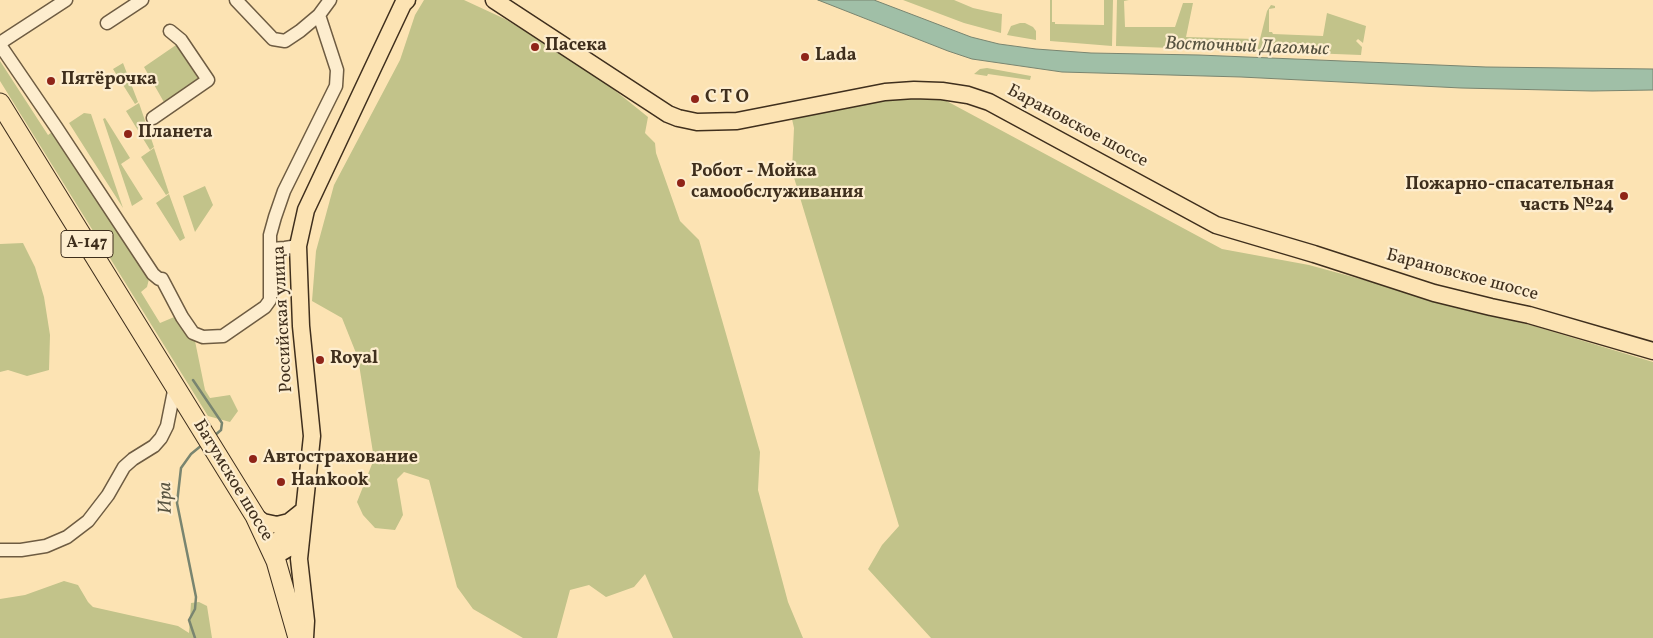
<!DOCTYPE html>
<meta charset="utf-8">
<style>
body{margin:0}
canvas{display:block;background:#fce3b3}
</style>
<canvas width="1653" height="638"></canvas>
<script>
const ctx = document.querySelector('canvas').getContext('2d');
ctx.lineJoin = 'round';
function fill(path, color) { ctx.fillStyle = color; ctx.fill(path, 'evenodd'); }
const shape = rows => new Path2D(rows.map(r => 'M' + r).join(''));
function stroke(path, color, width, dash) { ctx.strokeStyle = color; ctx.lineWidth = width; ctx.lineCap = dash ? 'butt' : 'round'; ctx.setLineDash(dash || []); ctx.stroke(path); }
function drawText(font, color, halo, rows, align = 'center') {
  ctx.font = font + ' Vollkorn,serif'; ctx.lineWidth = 4.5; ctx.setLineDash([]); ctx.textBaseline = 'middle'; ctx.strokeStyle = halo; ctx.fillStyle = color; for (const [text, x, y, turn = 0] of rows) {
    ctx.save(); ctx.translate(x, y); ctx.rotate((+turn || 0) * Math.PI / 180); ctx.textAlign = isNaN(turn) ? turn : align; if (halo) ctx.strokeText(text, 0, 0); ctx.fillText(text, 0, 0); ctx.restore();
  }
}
const green = shape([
 [424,0,464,0,505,19,592,72,648,117,645,133,655,143,656,153,680,221,699,240,760,452,758,490,788,602,803,638,673,638,645,574,634,587,606,597,589,585,570,590,557,638,523,638,473,609,457,587,429,480,404,472,397,479,403,515,395,530,375,528,363,515,357,502,374,459,358,358,342,318,312,301,316,251,334,185,400,60,415,15],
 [903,0,954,0,973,8,991,12,1002,14,1001,33,964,23],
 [1050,0,1052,0,1052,22,1055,22,1055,24,1104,25,1104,0,1113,0,1112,46,1050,41],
 [1117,0,1129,0,1124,1,1125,27,1175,27,1183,3,1193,3,1186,37,1255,39,1255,51,1116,46],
 [1271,5,1275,6,1275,8,1269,9,1269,32,1272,32,1273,34,1323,36,1327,13,1366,26,1363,43,1358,39,1356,41,1362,47,1361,55,1257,51,1267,11],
 [1020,23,1025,23,1033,27,1036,31,1036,40,1007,35,1011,26],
 [176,45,199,80,165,104,144,67],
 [0,61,48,135,55,130,150,275,147,287,141,292,160,323,179,315,195,341,205,390,210,398,230,395,238,411,230,422,208,416,0,81],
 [123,63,138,102,135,104,113,69],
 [987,68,1031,76,1030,80,988,74,987,76,974,74,980,69],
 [892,97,941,98,1222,249,1309,265,1537,327,1653,362,1653,638,931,638,868,569,882,545,899,526,792,171,794,128,792,119],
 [139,103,154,147,150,150,126,111],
 [84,113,91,114,123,208,69,123],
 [105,118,130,158,121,164,143,199,132,206,103,119],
 [154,148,169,193,166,195,141,157],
 [205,186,213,205,195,232,183,196],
 [169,194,185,238,180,241,156,203],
 [23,243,35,267,44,297,50,335,49,370,27,376,8,370,0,372,0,244],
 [64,581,78,585,88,602,93,607,178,626,189,633,191,603,199,602,207,606,212,638,0,638,0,599,25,595]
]);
const water = shape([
 [818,0,874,0,971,37,999,44,1036,49,1091,53,1199,55,1486,67,1653,69,1653,90,1592,91,1461,88,1241,77,1062,72,972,59,948,51,818,0]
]);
const stream = shape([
 [193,380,222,423,221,430,214,436],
 [195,638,189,620,195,609,196,597,177,503,181,468,191,454,202,445]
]);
const minor = shape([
 [236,0,273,39,285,41,300,31,319,15],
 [107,23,142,0],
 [0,43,66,0],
 [0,45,56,127,153,274,159,279,162,279,182,317,193,333,203,337,223,336,265,307,270,300,270,235,275,217,284,191,336,86,337,70,319,15,330,0],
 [153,118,208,80,181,40,170,31],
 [270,249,285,248,298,246],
 [0,550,21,550,46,546,67,537,88,521,108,495,124,467,133,459,154,446,161,438,167,426,175,386]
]);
const major = shape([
 [494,0,668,114,678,118,697,122,737,121,885,92,914,90,942,91,968,95,989,102,1216,225,1314,254,1434,293,1491,307,1529,315,1653,351],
 [255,516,263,522,277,525,289,522,304,510],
 [272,549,277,541,290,530,299,519],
 [273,552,282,552,287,549,293,544,299,529],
 [305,638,306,621,299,559,312,436,301,326,298,246,306,210,403,4,407,0]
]);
const highway = shape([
 [0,103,255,516,276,561,298,638]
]);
const markers = [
 [535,47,5,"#8f2418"],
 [805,57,5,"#8f2418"],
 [51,81,5,"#8f2418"],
 [695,99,5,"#8f2418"],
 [128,134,5,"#8f2418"],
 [681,183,5,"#8f2418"],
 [1624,196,5,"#8f2418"],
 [320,360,5,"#8f2418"],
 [253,459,5,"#8f2418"],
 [281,482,5,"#8f2418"]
];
const shields = [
 [87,244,52]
];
const shieldNames = [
 ["А-147",87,244]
];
const poiNames = [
 ["Пасека",545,47],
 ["Lada",815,57],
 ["Пятёрочка",61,81],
 ["С Т О",705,99],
 ["Планета",138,134],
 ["Робот - Мойка",691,173],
 ["самообслуживания",691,194],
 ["Пожарно-спасательная",1614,186,"right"],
 ["часть №24",1614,207,"right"],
 ["Royal",330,360],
 ["Автострахование",263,459],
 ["Hankook",291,482]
];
const streetNames = [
 ["Барановское шоссе",1077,127,28],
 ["Барановское шоссе",1462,276,15],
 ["Российская улица",284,319,-93],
 ["Батумское шоссе",232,481,59]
];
const waterNames = [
 ["Восточный Дагомыс",1247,48,2],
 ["Ира",167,498,-91]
];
fill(green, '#c2c38a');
fill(water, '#a0bfa7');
stroke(water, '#798570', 1);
stroke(stream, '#798570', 2.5);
stroke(minor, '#6e5c42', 15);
stroke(major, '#3f2f1d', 19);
stroke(highway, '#3f2f1d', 21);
stroke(minor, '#fdedce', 12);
stroke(major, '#fce3b3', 16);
stroke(highway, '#fce3b3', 19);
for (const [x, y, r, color] of markers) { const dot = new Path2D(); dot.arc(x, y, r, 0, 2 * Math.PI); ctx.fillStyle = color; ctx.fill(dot); stroke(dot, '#fdedce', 2); }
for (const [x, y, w] of shields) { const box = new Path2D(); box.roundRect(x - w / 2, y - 13.5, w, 27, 4); ctx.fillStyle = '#fdedce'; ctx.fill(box); stroke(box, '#3f2f1d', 1); }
drawText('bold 16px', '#3f2f1d', null, shieldNames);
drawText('bold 18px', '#3f2f1d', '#fdedce', poiNames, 'left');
drawText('18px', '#3f2f1d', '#fdedce', streetNames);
drawText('italic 19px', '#575340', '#fdedce', waterNames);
</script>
